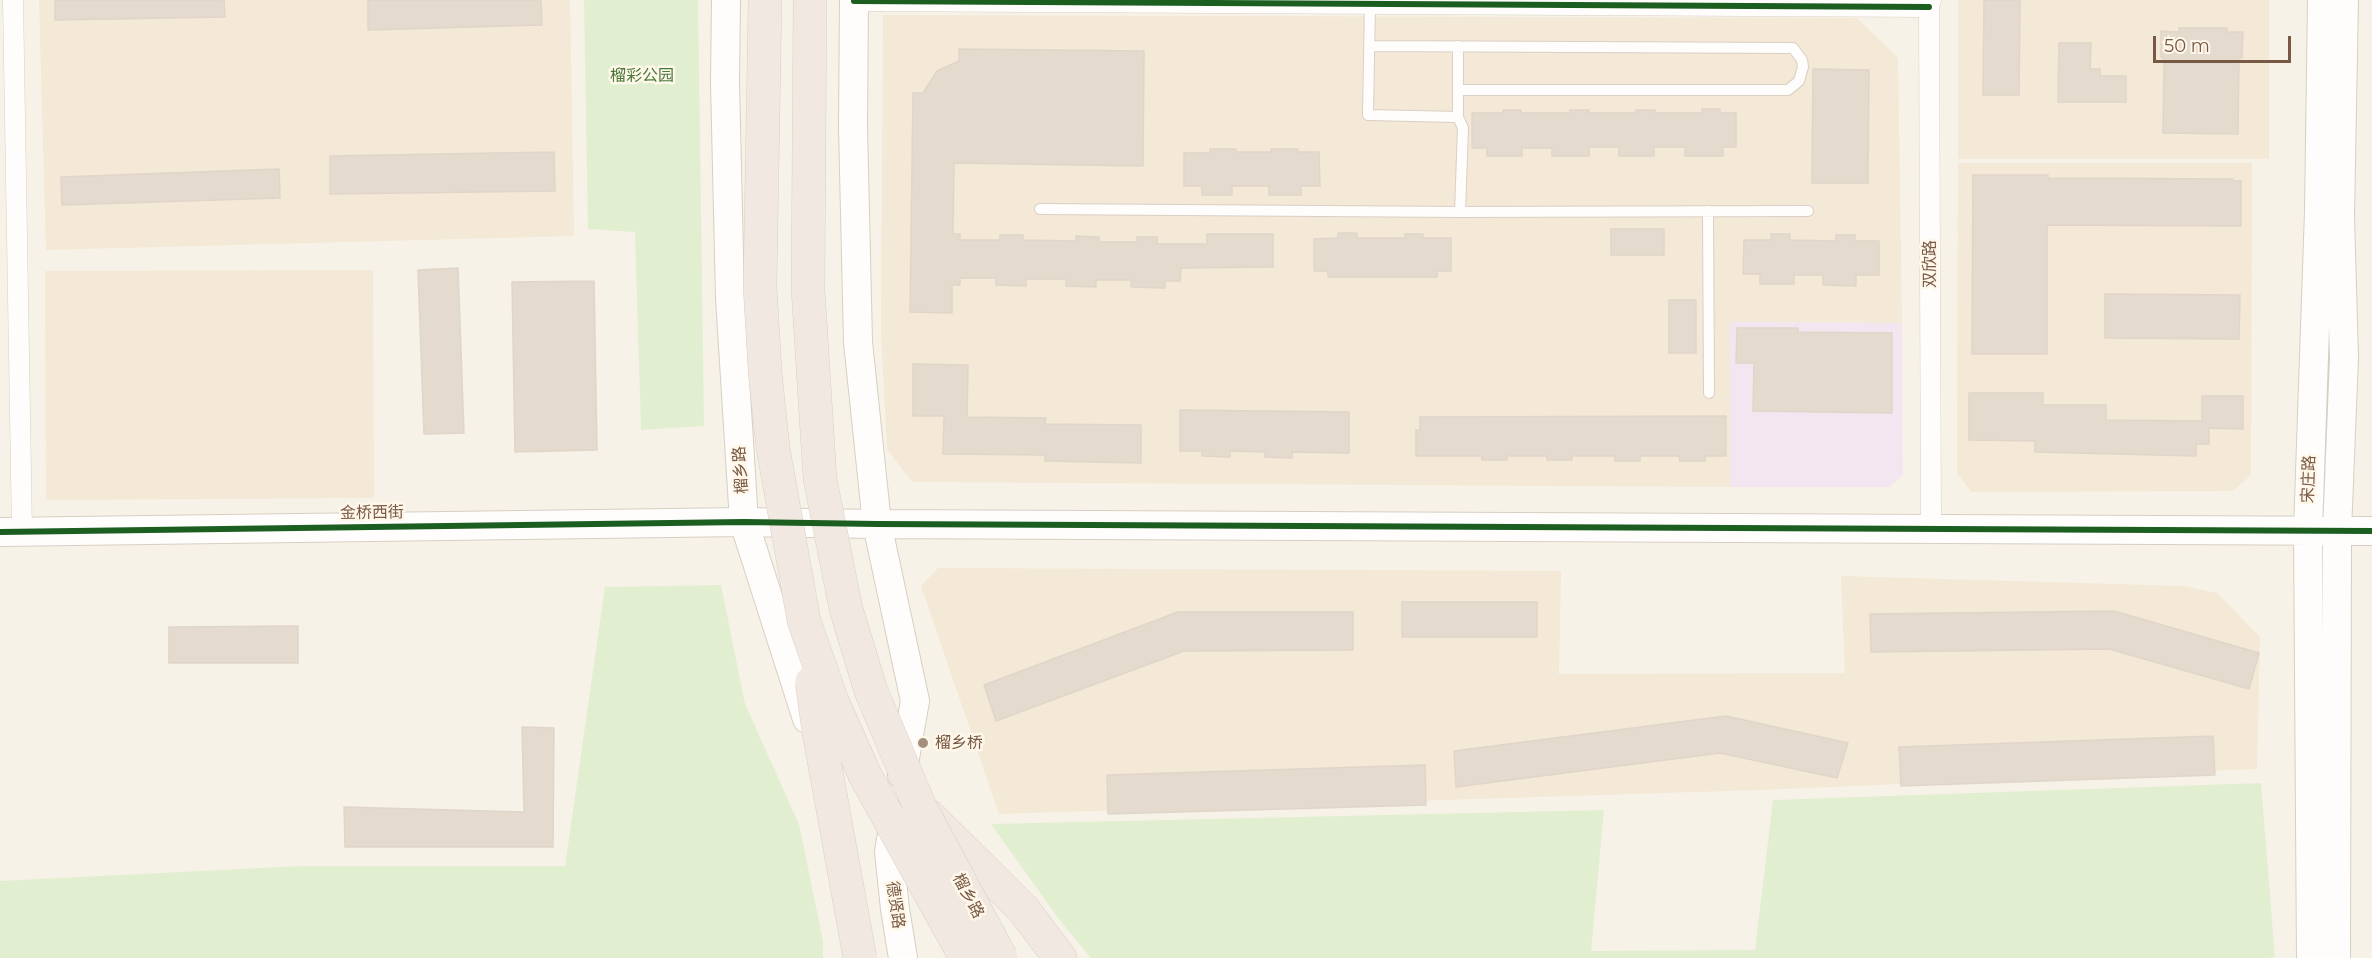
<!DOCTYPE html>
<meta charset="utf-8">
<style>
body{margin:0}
#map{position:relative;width:2372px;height:958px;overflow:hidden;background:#f7f2e7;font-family:Montserrat,sans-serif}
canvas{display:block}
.scale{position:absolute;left:2153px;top:36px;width:138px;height:27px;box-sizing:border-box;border:3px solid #785945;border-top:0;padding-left:8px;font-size:18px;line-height:21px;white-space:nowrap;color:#785945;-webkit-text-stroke:4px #fff7e9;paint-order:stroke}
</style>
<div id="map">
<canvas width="2372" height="958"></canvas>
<div class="scale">50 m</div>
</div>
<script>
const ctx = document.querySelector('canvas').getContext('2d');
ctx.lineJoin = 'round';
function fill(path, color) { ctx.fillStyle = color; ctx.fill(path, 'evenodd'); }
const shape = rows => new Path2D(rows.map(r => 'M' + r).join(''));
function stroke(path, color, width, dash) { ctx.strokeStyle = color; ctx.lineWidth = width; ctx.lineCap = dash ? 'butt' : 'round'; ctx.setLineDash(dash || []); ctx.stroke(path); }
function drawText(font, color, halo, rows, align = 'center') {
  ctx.font = font + ' Montserrat,"Noto Sans SC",sans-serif'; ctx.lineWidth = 5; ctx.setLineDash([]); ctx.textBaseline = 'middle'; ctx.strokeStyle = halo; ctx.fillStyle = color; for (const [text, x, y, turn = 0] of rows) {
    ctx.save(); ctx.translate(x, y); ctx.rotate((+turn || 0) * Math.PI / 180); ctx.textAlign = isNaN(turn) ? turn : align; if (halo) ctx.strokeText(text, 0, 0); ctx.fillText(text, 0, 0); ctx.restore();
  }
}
const residential = shape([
 [39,0,570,0,574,236,46,250],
 [1958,0,2269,0,2269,159,1958,159],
 [883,15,1857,18,1898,58,1902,323,1730,322,1730,487,912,482,887,449,881,333],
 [1958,163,2252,163,2251,475,2233,491,1971,492,1957,473],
 [373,270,374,498,46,500,45,271],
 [938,568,1561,571,1559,674,1845,673,1841,576,2183,586,2217,593,2260,637,2257,769,1759,790,999,814,921,586]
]);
const education = shape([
 [1730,322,1902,323,1903,475,1890,487,1730,487]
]);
const green = shape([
 [584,0,698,0,704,426,641,430,635,232,588,229],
 [721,585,745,704,799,824,823,941,823,958,0,958,0,881,301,866,565,866,605,587],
 [2261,783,2275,957,2268,958,1091,958,1058,918,991,824,1604,810,1591,951,1755,950,1773,800]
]);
const building = shape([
 [55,0,224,0,225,17,55,20,55,0],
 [368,0,541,0,542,25,368,30,368,0],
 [1984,0,2020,0,2019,95,1983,95,1984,0],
 [2179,28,2227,28,2227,32,2243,32,2242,58,2239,58,2238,134,2163,133,2164,65,2163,57,2161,57,2161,31,2179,32,2179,28],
 [2059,43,2091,43,2090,69,2100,69,2100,76,2126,76,2126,102,2058,102,2059,43],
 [959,49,1144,51,1143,166,954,163,953,234,960,234,960,240,1000,240,1000,235,1023,235,1023,240,1076,241,1076,236,1099,237,1099,242,1137,242,1137,237,1157,237,1157,244,1207,244,1207,234,1273,234,1273,267,1181,268,1180,281,1165,281,1165,288,1131,287,1131,280,1096,280,1096,287,1066,286,1066,279,1026,279,1026,286,996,285,996,278,960,278,960,285,952,285,952,313,910,312,913,93,923,93,937,71,959,61,959,49],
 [1813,69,1869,70,1868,183,1812,183,1813,69],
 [1702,109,1720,109,1720,113,1736,113,1736,147,1723,147,1723,156,1685,156,1685,147,1654,147,1654,156,1619,156,1619,147,1589,147,1589,156,1552,156,1552,148,1522,148,1522,156,1487,156,1487,148,1472,148,1472,113,1503,113,1503,110,1521,110,1521,113,1570,113,1570,110,1589,110,1589,113,1636,113,1636,110,1655,110,1655,113,1702,113,1702,109],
 [1210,149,1236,149,1236,152,1271,152,1271,149,1298,149,1298,152,1319,152,1320,186,1301,186,1301,195,1269,195,1269,186,1232,186,1232,195,1202,195,1202,186,1184,186,1184,153,1210,153,1210,149],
 [554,152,555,191,330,194,330,156,554,152],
 [279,169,280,198,62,205,61,177,279,169],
 [1973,175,2048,175,2048,178,2233,179,2233,181,2241,181,2241,226,2047,225,2047,354,1972,354,1973,175],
 [1611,229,1664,229,1664,255,1611,255,1611,229],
 [1338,233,1357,233,1357,238,1405,238,1405,234,1423,234,1423,238,1451,238,1451,271,1437,271,1437,277,1328,277,1328,271,1314,271,1314,239,1338,238,1338,233],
 [1771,234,1790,234,1790,240,1836,241,1836,235,1855,235,1855,241,1879,241,1879,275,1856,275,1856,286,1823,285,1823,275,1794,275,1794,284,1760,284,1760,274,1743,274,1744,240,1771,240,1771,234],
 [458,268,464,433,424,434,418,270,458,268],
 [594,281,597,450,515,452,512,282,594,281],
 [2105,294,2240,295,2239,339,2105,338,2105,294],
 [1669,300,1696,300,1696,353,1669,353,1669,300],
 [1737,328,1798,328,1798,332,1892,333,1892,413,1753,411,1754,363,1736,363,1737,328],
 [913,364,968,365,967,417,1046,418,1045,424,1141,425,1141,463,1045,461,1045,455,943,454,944,416,913,416,913,364],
 [1969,393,2043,393,2043,405,2106,405,2106,420,2202,421,2202,396,2243,396,2243,429,2209,428,2209,444,2196,444,2196,456,2035,452,2035,441,1969,440,1969,393],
 [1180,410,1349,412,1349,453,1292,452,1292,458,1265,457,1265,452,1230,451,1230,457,1202,456,1202,451,1180,451,1180,410],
 [1726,416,1726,456,1705,456,1705,461,1680,461,1679,456,1640,456,1640,461,1615,461,1615,456,1572,456,1572,460,1547,460,1547,456,1507,456,1507,460,1482,460,1482,456,1416,456,1416,430,1420,430,1420,417,1726,416],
 [1402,602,1537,602,1537,637,1402,637,1402,602],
 [2114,611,2259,653,2249,689,2109,649,1871,652,1870,614,2114,611],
 [1178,612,1353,612,1353,650,1184,651,996,721,984,685,1178,612],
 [298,626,298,663,169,663,169,627,298,626],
 [1726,716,1848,743,1837,778,1720,753,1456,787,1454,751,1726,716],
 [522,727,554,728,553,847,345,847,344,807,524,812,522,727],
 [2213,736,2215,775,1901,786,1899,747,2213,736],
 [1425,765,1426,805,1108,814,1107,775,1425,765]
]);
const lane = shape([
 [1370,3,1368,115,1458,117],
 [1369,46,1793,48,1802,60,1803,67,1799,81,1788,90,1458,90],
 [1458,46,1458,117,1463,128,1460,212,1808,211],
 [1040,209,1460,212],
 [1708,211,1709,393]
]);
const street = shape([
 [13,0,22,532],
 [854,1,1929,7],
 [1931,529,1929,7,1931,0]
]);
const secondary = shape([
 [726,0,725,82,730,298,744,522,807,719],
 [854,0,853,127,858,342,877,524,915,701,902,775],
 [0,532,744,522,877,524,2372,531],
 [895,815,889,852,895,909,903,958],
 [2311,958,2308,531,2319,211,2322,0],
 [2336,958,2337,531,2344,358,2340,216,2344,0]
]);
const highway = shape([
 [929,816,1023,909,1060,958]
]);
const highwayBridge = shape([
 [765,0,760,287,765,372,773,448,804,621,832,701,865,775,966,958],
 [810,0,808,289,820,479,846,609,871,691,920,807,1001,958],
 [812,682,819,733,860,958]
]);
const cycleway = shape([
 [854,1,1929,7],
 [0,532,744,522,877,524,2372,531]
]);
const markers = [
 [923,743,6,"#a48f7e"]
];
const parkNames = [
 ["榴彩公园",642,76]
];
const streetNames = [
 ["双欣路",1930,264,-90],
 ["榴乡路",741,470,-94],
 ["宋庄路",2309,479,-88],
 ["金桥西街",372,513,-1],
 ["榴乡路",968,896,62],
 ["德贤路",895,905,82]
];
const poiNames = [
 ["榴乡桥",935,743]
];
fill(residential, '#f4e8d6');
fill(education, '#f4e6f1');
fill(green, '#e1efd0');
fill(building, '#e4dace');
stroke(building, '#e1d5c9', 1.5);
stroke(lane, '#d9cfc5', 12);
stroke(street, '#d9cfc5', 21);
stroke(secondary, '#d8cec3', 30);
stroke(highway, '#d9cfc6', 34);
stroke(lane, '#fefdfb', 10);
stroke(street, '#fefdfb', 20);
stroke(secondary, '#fefdfb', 28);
stroke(highway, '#f2e8e2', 33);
stroke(highwayBridge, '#d9cfc6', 34, []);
stroke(highwayBridge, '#f2e8e2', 33);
stroke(cycleway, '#1b5e20', 6);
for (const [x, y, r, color] of markers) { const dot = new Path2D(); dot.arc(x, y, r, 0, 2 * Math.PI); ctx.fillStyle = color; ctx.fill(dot); stroke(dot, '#fff7e9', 2); }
drawText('16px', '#4a793a', '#fff7e9', parkNames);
drawText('16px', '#785945', '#fff7e9', streetNames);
drawText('16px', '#785945', '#fff7e9', poiNames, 'left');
</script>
